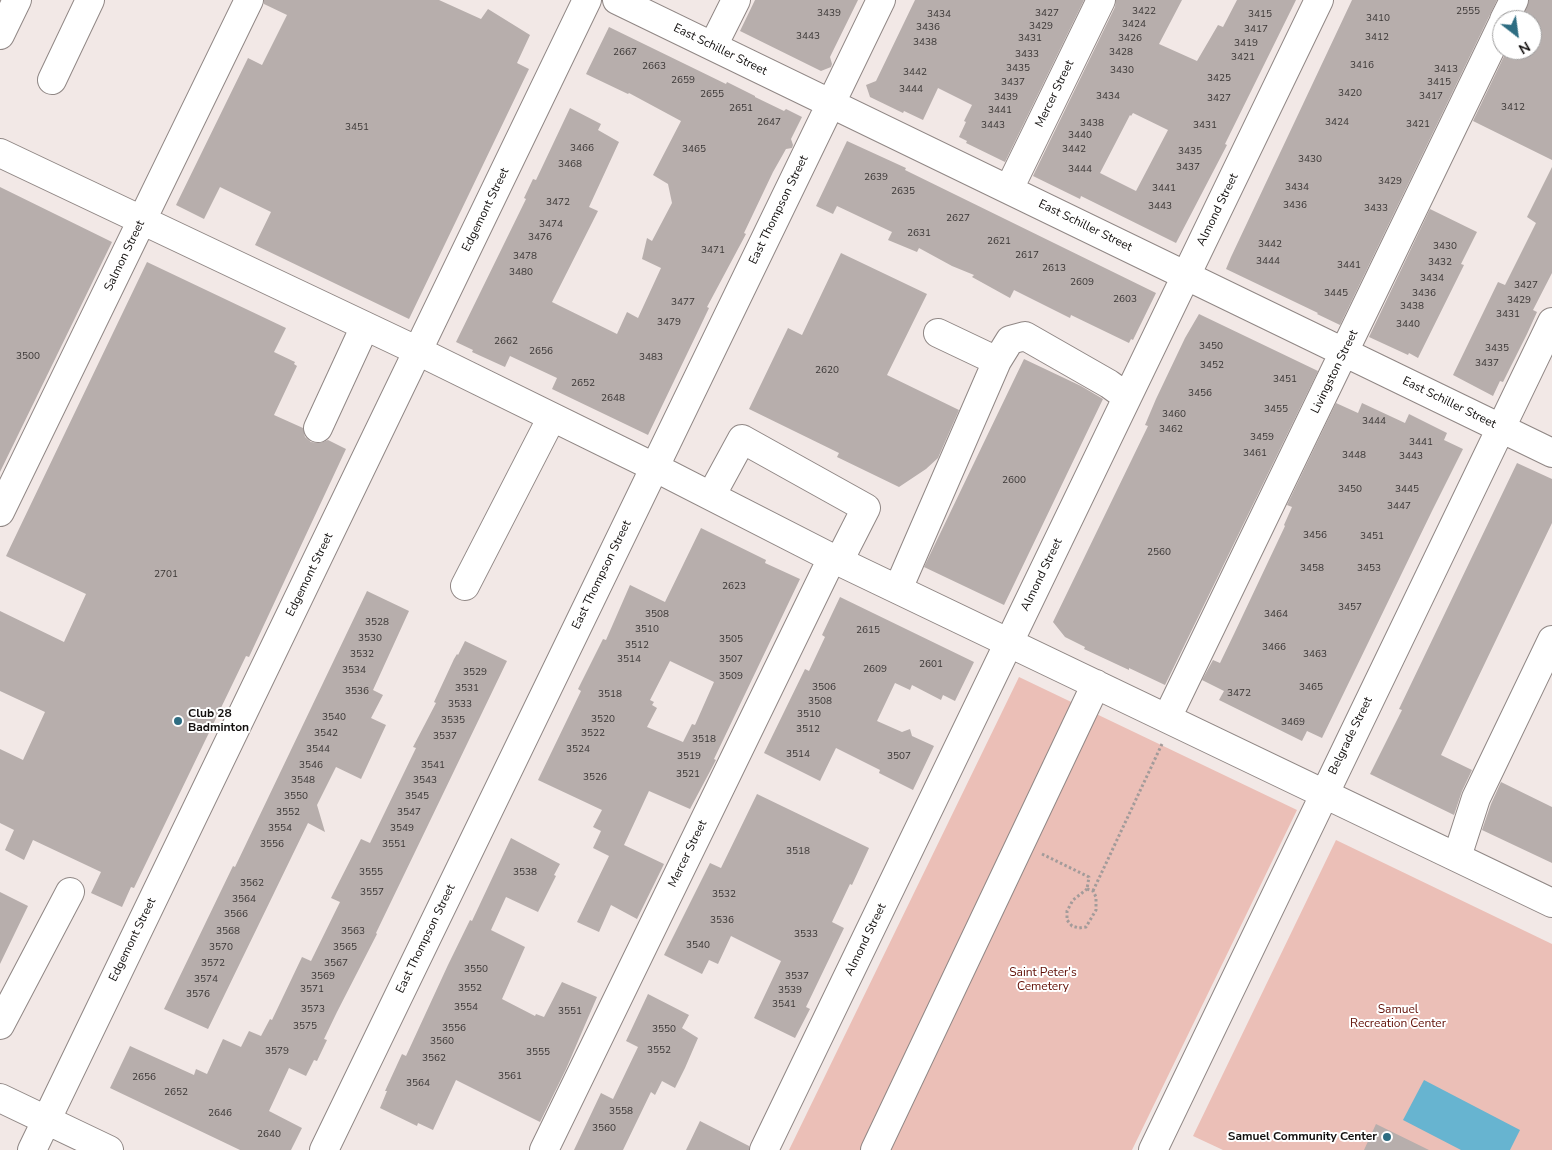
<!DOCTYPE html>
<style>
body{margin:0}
#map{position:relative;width:1552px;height:1150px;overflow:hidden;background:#f2e8e6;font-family:"Nunito Sans",sans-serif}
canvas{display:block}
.north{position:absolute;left:1492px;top:10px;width:50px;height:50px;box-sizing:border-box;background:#fff;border:1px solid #a09f9f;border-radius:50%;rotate:150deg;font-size:14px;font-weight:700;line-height:20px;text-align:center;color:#120f0e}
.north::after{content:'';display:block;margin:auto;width:18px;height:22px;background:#2e6d82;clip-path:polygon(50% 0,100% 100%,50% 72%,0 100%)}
</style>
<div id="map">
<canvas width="1552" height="1150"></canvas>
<div class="north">N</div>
</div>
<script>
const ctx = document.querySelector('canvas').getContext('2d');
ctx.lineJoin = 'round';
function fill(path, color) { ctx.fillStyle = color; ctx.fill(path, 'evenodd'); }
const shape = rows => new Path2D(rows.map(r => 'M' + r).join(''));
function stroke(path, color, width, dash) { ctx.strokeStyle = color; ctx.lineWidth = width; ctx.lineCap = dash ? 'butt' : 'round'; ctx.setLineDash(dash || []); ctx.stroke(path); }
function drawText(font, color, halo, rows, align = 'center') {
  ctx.font = font + ' "Nunito Sans",sans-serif'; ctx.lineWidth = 4; ctx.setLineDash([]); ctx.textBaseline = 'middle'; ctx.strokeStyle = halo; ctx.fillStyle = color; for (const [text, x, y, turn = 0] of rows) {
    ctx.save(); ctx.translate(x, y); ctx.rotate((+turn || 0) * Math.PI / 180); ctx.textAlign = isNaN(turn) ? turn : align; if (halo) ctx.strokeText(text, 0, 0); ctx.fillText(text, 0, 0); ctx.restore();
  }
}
const green = shape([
 [1019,677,1297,810,1132,1150,789,1150],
 [1336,840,1552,944,1552,1150,1223,1150,1193,1136]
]);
const water = shape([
 [1424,1080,1520,1130,1510,1150,1461,1150,1403,1120]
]);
const building = shape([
 [264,0,439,0,481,19,488,9,530,35,517,63,529,69,409,319,255,245,271,212,220,187,204,219,176,205,248,58,262,65,287,15,264,4],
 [755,0,858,0,830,57,832,64,831,67,821,71,740,31],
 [915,0,1084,0,1005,162,966,143,967,141,959,137,966,122,964,121,972,105,938,88,923,120,904,111,903,113,870,97,866,85,876,81],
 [1116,0,1182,0,1159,44,1197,61,1218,25,1223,27,1237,0,1296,0,1225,144,1227,145,1176,243,1081,196,1080,199,1033,176,1115,7],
 [1133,113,1168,130,1136,191,1100,173,1130,115,1131,116],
 [1352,0,1497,0,1340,325,1317,314,1318,313,1226,269,1231,257],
 [1529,0,1552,0,1552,160,1473,121,1507,50,1532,50,1532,20,1521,20],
 [609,27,726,84,727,82,755,96,755,97,784,111,786,109,802,117,791,139,793,145,792,148,786,149,773,172,744,233,746,234,707,307,709,308,700,327,648,435,552,389,557,378,510,356,505,367,472,352,473,350,456,342,526,199,524,198,533,179,536,180,570,108,601,124,598,130,619,142,589,207,598,211,552,302,617,334,627,312,638,318,661,268,642,259,647,238,652,241,672,203,668,184,653,175,681,121,629,93,628,94,586,74],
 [847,141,906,168,905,170,1156,293,1133,340,1131,339,1129,343,1071,315,1070,318,1014,290,1010,298,972,277,974,275,952,266,919,248,917,252,888,240,892,232,837,206,833,214,816,206],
 [1552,167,1552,273,1533,310,1537,312,1527,334,1503,382,1500,381,1493,396,1453,375,1498,282,1505,285,1536,223,1527,217],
 [0,187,112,242,0,472],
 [1430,209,1477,232,1461,264,1464,265,1418,358,1409,353,1408,355,1369,337],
 [841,253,927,294,887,375,959,410,938,458,926,469,899,487,837,457,839,453,749,409,788,328,802,335],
 [147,262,286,328,274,352,295,362,294,364,297,366,274,415,303,428,305,437,311,442,320,443,328,440,346,449,249,657,246,656,134,888,131,887,122,907,91,893,101,872,33,840,24,860,5,850,14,830,0,823,0,749,23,760,45,712,0,691,0,611,64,642,86,594,6,556],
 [1199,314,1318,371,1165,685,1129,668,1129,670,1084,649,1085,647,1065,637,1053,622,1148,426,1145,425,1156,399,1185,338],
 [1024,359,1081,386,1103,399,1004,605,924,567],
 [1336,403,1358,413,1362,403,1405,423,1409,414,1447,433,1444,440,1463,449,1432,511,1322,738,1307,731,1302,741,1219,700,1224,691,1202,680,1213,660,1220,663,1234,634,1285,526,1284,525,1292,507,1287,505],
 [1517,463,1552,479,1552,523,1441,755,1472,770,1462,791,1454,815,1370,774,1402,710,1399,709],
 [701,528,766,560,765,563,800,579,714,759,716,760,690,809,649,791,624,845,664,864,637,919,611,905,599,932,577,922,609,856,593,848,601,831,593,827,602,810,538,780,581,691,578,689,603,639,606,640,630,585,665,602],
 [670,661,714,682,695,725,692,724,683,742,647,727,657,708,652,705,654,702,650,700],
 [367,591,409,611,373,690,383,695,371,718,386,725,361,779,336,767,317,805,325,832,308,823,208,1029,164,1009,233,866,235,867],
 [840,597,974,662,955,701,943,695,941,700,912,685,910,690,895,683,877,721,902,732,910,729,912,736,934,746,913,790,879,773,880,770,836,748,820,781,764,753,805,669,809,671,825,637,822,635],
 [465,641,507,661,376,933,377,934,337,1012,324,1039,327,1040,317,1061,314,1060,306,1076,289,1068,269,1111,302,1128,291,1150,240,1150,110,1088,130,1046,194,1075,196,1069,207,1074,223,1039,241,1047,249,1031,261,1036,270,1019,272,1020,302,957,311,961,340,902,331,898,361,839,370,843,416,748,413,747,436,703,434,702,454,659,457,654,458,655],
 [1501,782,1552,807,1552,863,1482,830,1491,804],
 [757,794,869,848,852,885,850,884,832,922,844,928,806,1007,810,1009,795,1038,754,1018,781,961,731,936,718,964,709,960,702,974,664,955,710,863,721,868],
 [511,838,560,864,554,875,556,876,538,912,506,897,491,930,525,947,502,999,535,1016,536,1014,544,1017,562,982,597,997,566,1069,540,1122,456,1080,433,1130,418,1123,417,1126,380,1108,387,1091,385,1091,402,1054,406,1056,448,965,470,920,472,921],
 [0,892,28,906,0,964],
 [648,994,689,1015,682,1028,698,1038,685,1068,675,1088,662,1081,655,1095,651,1092,623,1150,574,1150,601,1093,613,1099,638,1047,626,1041],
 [700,1121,749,1146,749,1150,686,1150],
 [1376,1124,1429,1150,1364,1150]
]);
const path = shape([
 [1042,854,1089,877,1087,889],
 [1087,889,1093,891,1096,897,1096,910,1086,927,1079,928,1072,926,1067,920,1067,911,1073,900,1087,889],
 [1093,891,1162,744]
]);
const minor = shape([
 [617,0,1552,453],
 [1504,20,1514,0],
 [0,35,17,0],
 [713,46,736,0],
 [52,80,90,0],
 [0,153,418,351,654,467,832,558,1552,903],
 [1009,189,1101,0],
 [997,361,1010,340,1025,336,1109,384,1127,397],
 [318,428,365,326],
 [711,496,742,439,866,508,839,561],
 [0,512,249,0],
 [465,586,552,417],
 [898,589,997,361,938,333],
 [1167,718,1502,25],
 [1457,857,1476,798,1552,640],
 [0,1025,70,892],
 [0,1098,109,1150],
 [32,1150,587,0],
 [324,1150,881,0],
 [544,1150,832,558],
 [764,1150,1319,0],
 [875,1150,1096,684],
 [1153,1150,1552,322]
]);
const markers = [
 [178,721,5,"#2e6d82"],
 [1387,1137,5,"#2e6d82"]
];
const numberNames = [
 ["3422",1144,12],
 ["2555",1468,12],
 ["3439",829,14],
 ["3427",1047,14],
 ["3434",939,15],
 ["3415",1260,15],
 ["3410",1378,19],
 ["3424",1134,25],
 ["3429",1041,27],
 ["3436",928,28],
 ["3417",1256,30],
 ["3443",808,37],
 ["3412",1377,38],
 ["3431",1030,39],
 ["3426",1130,39],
 ["3438",925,43],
 ["3419",1246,44],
 ["2667",625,53],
 ["3428",1121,53],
 ["3433",1027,55],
 ["3421",1243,58],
 ["3416",1362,66],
 ["2663",654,67],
 ["3435",1018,69],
 ["3413",1446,70],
 ["3430",1122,71],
 ["3442",915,73],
 ["3425",1219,79],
 ["2659",683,81],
 ["3437",1013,83],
 ["3415",1439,83],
 ["3444",911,90],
 ["3420",1350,94],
 ["2655",712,95],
 ["3434",1108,97],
 ["3417",1431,97],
 ["3439",1006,98],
 ["3427",1219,99],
 ["3412",1513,108],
 ["2651",741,109],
 ["3441",1000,111],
 ["2647",769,123],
 ["3424",1337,123],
 ["3438",1092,124],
 ["3421",1418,125],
 ["3443",993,126],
 ["3431",1205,126],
 ["3451",357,128],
 ["3440",1080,136],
 ["3466",582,149],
 ["3465",694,150],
 ["3442",1074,150],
 ["3435",1190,152],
 ["3430",1310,160],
 ["3468",570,165],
 ["3437",1188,168],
 ["3444",1080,170],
 ["2639",876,178],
 ["3429",1390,182],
 ["3434",1297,188],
 ["3441",1164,189],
 ["2635",903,192],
 ["3472",558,203],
 ["3436",1295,206],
 ["3443",1160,207],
 ["3433",1376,209],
 ["2627",958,219],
 ["3474",551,225],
 ["2631",919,234],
 ["3476",540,238],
 ["2621",999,242],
 ["3442",1270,245],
 ["3430",1445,247],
 ["3471",713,251],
 ["2617",1027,256],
 ["3478",525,257],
 ["3444",1268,262],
 ["3432",1440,263],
 ["3441",1349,266],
 ["2613",1054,269],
 ["3480",521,273],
 ["3434",1432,279],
 ["2609",1082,283],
 ["3427",1526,286],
 ["3445",1336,294],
 ["3436",1424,294],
 ["2603",1125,300],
 ["3429",1519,301],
 ["3477",683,303],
 ["3438",1412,307],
 ["3431",1508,315],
 ["3479",669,323],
 ["3440",1408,325],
 ["2662",506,342],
 ["3450",1211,347],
 ["3435",1497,349],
 ["2656",541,352],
 ["3500",28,357],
 ["3483",651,358],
 ["3437",1487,364],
 ["3452",1212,366],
 ["2620",827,371],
 ["3451",1285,380],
 ["2652",583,384],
 ["3456",1200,394],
 ["2648",613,399],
 ["3455",1276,410],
 ["3460",1174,415],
 ["3444",1374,422],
 ["3462",1171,430],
 ["3459",1262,438],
 ["3441",1421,443],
 ["3461",1255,454],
 ["3448",1354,456],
 ["3443",1411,457],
 ["2600",1014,481],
 ["3450",1350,490],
 ["3445",1407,490],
 ["3447",1399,507],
 ["3456",1315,536],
 ["3451",1372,537],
 ["2560",1159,553],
 ["3458",1312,569],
 ["3453",1369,569],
 ["2701",166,575],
 ["2623",734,587],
 ["3457",1350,608],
 ["3508",657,615],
 ["3464",1276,615],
 ["3528",377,623],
 ["3510",647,630],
 ["2615",868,631],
 ["3530",370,639],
 ["3505",731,640],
 ["3512",637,646],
 ["3466",1274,648],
 ["3532",362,655],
 ["3463",1315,655],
 ["3514",629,660],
 ["3507",731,660],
 ["2601",931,665],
 ["2609",875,670],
 ["3534",354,671],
 ["3529",475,673],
 ["3509",731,677],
 ["3506",824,688],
 ["3465",1311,688],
 ["3531",467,689],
 ["3536",357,692],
 ["3472",1239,694],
 ["3518",610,695],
 ["3508",820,702],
 ["3533",460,705],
 ["3510",809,715],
 ["3540",334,718],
 ["3520",603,720],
 ["3535",453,721],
 ["3469",1293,723],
 ["3512",808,730],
 ["3542",326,734],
 ["3522",593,734],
 ["3537",445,737],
 ["3518",704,740],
 ["3544",318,750],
 ["3524",578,750],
 ["3514",798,755],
 ["3519",689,757],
 ["3507",899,757],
 ["3546",311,766],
 ["3541",433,766],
 ["3521",688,775],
 ["3526",595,778],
 ["3548",303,781],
 ["3543",425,781],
 ["3550",296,797],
 ["3545",417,797],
 ["3552",288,813],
 ["3547",409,813],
 ["3554",280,829],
 ["3549",402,829],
 ["3556",272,845],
 ["3551",394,845],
 ["3518",798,852],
 ["3555",371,873],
 ["3538",525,873],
 ["3562",252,884],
 ["3557",372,893],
 ["3532",724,895],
 ["3564",244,900],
 ["3566",236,915],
 ["3536",722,921],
 ["3568",228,932],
 ["3563",353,932],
 ["3533",806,935],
 ["3540",698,946],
 ["3570",221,948],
 ["3565",345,948],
 ["3572",213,964],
 ["3567",336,964],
 ["3550",476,970],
 ["3569",323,977],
 ["3537",797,977],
 ["3574",206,980],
 ["3552",470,989],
 ["3571",312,990],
 ["3539",790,991],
 ["3576",198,995],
 ["3541",784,1005],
 ["3554",466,1008],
 ["3573",313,1010],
 ["3551",570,1012],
 ["3575",305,1027],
 ["3556",454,1029],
 ["3550",664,1030],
 ["3560",442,1042],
 ["3552",659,1051],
 ["3579",277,1052],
 ["3555",538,1053],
 ["3562",434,1059],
 ["3561",510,1077],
 ["2656",144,1078],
 ["3564",418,1084],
 ["2652",176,1093],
 ["3558",621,1112],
 ["2646",220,1114],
 ["3560",604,1129],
 ["2640",269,1135]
];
const streetNames = [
 ["East Schiller Street",720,50,26],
 ["Mercer Street",1055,94,-64],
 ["Edgemont Street",486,210,-64],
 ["East Thompson Street",779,210,-64],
 ["Almond Street",1218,210,-64],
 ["East Schiller Street",1085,226,26],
 ["Salmon Street",125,256,-64],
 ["Livingston Street",1335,372,-64],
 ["East Schiller Street",1449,403,26],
 ["Edgemont Street",310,575,-64],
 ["East Thompson Street",602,575,-64],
 ["Almond Street",1042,575,-64],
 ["Belgrade Street",1351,736,-64],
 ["Mercer Street",688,854,-64],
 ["East Thompson Street",426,939,-64],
 ["Edgemont Street",133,940,-64],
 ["Almond Street",866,940,-64]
];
const poiNames = [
 ["Club 28",188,714],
 ["Badminton",188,728],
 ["Samuel Community Center",1377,1137,"right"]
];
const parkNames = [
 ["Saint Peter's",1043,973],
 ["Cemetery",1043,987],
 ["Samuel",1398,1010],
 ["Recreation Center",1398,1024]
];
fill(green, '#ebbfb7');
fill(water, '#67b4d0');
fill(building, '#b7aeac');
stroke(minor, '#908785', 30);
stroke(path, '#a39b9a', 3, [2.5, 2.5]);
stroke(minor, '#fff', 28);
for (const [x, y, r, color] of markers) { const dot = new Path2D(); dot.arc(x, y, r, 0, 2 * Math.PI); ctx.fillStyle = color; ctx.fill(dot); stroke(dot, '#fff', 2); }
drawText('10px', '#3b3736', null, numberNames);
drawText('12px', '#120f0e', '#fff', streetNames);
drawText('bold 12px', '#120f0e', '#fff', poiNames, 'left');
drawText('12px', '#600e05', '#fff', parkNames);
</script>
